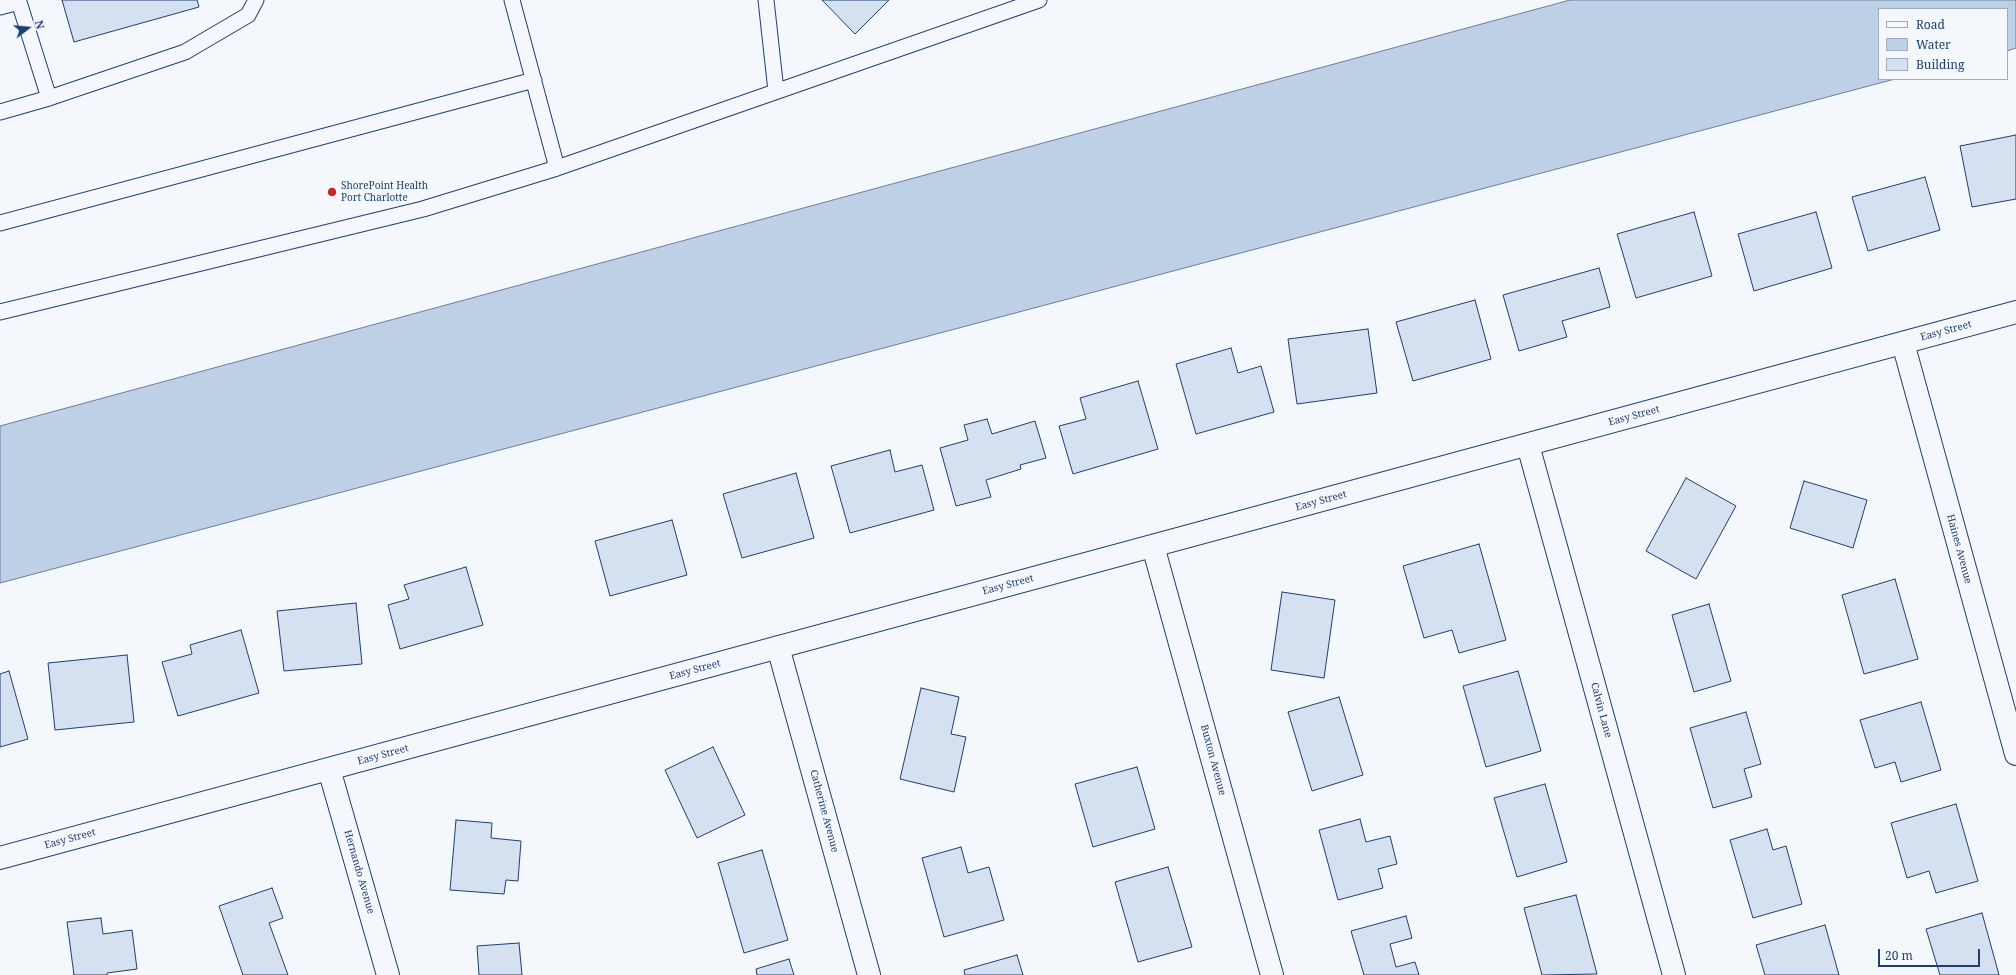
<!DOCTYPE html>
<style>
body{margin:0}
#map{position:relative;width:2016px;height:975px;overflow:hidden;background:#f4f7fb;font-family:"Noto Serif",serif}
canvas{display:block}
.legend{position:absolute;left:1878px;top:8px;width:130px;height:72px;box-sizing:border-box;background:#f4f7fb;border:1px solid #9eadc5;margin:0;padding:5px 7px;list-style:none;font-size:12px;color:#1d3f73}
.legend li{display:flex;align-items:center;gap:8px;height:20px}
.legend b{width:20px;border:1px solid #9eadc5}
.north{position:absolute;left:8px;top:8px;width:40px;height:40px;-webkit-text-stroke:3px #f4f7fb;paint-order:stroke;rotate:74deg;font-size:11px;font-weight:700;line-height:16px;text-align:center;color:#1d3f73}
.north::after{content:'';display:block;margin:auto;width:14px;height:18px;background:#1d3f73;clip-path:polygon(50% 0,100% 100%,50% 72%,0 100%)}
.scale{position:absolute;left:1878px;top:949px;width:102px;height:18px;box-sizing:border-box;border:2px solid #1d3f73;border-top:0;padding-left:5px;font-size:12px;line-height:14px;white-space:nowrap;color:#1d3f73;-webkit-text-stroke:3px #f4f7fb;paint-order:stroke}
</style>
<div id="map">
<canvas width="2016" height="975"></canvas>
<ul class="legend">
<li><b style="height:5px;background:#f4f7fb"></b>Road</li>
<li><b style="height:11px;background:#bed0e5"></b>Water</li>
<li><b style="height:11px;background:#d5e0f0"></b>Building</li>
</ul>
<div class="north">N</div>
<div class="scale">20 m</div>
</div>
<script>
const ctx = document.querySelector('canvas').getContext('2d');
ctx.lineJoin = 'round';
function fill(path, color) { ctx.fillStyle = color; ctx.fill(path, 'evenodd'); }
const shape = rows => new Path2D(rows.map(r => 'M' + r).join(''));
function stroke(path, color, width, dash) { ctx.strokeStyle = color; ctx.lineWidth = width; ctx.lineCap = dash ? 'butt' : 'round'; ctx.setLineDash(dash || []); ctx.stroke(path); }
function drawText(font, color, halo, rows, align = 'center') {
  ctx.font = font + ' "Noto Serif",serif'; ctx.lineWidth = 3; ctx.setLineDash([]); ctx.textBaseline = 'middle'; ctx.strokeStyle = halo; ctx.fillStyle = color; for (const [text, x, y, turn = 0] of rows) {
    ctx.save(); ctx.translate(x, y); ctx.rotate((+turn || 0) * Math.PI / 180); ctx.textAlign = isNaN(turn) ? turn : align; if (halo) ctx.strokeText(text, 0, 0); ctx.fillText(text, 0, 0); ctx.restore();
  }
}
const water = shape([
 [1570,0,2016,0,2016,48,2007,51,2007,9,1879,9,1879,79,1895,79,0,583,0,426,1570,0]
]);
const building = shape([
 [62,0,197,0,199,7,74,42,62,0],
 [822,0,889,0,855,34,822,0],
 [2016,135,2016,199,1972,207,1960,146,2016,135],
 [1925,177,1940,230,1868,251,1852,197,1925,177],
 [1694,212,1712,276,1636,298,1617,234,1694,212],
 [1816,212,1832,268,1754,291,1738,234,1816,212],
 [1599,268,1610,307,1562,321,1567,337,1519,351,1503,295,1599,268],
 [1475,300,1491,359,1413,381,1396,322,1475,300],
 [1368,329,1377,393,1297,404,1288,339,1368,329],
 [1231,348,1238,373,1261,366,1274,412,1196,434,1176,364,1231,348],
 [1138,381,1158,449,1073,474,1059,426,1086,419,1080,398,1138,381],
 [987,419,992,434,1035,421,1046,458,1020,465,1021,469,986,480,991,497,956,506,940,448,968,440,964,425,987,419],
 [890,450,895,472,922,465,934,510,850,533,831,466,890,450],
 [796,473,814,538,742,558,723,494,796,473],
 [1686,478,1736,506,1696,579,1646,551,1686,478],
 [1804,481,1867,500,1853,548,1790,528,1804,481],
 [672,520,687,575,610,596,595,541,672,520],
 [1479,544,1506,640,1459,653,1452,630,1424,638,1403,566,1479,544],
 [466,567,483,625,400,649,388,605,409,599,404,585,466,567],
 [1895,579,1918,659,1864,674,1842,595,1895,579],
 [1282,592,1335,600,1324,678,1271,670,1282,592],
 [356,603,362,664,284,671,277,611,356,603],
 [1709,604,1731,681,1694,692,1672,615,1709,604],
 [241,630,259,693,178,716,162,662,192,654,190,645,241,630],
 [127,655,134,722,55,730,48,663,127,655],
 [9,671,28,739,0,747,0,674,9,671],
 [1518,671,1541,751,1486,767,1463,686,1518,671],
 [921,688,959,697,951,734,966,737,954,792,900,779,921,688],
 [1339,697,1363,775,1312,791,1288,712,1339,697],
 [1921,702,1941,770,1901,782,1895,762,1875,768,1860,720,1921,702],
 [1746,712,1761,764,1744,769,1752,797,1713,808,1690,728,1746,712],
 [713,747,745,815,697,838,665,770,713,747],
 [1137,767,1155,829,1093,847,1075,784,1137,767],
 [1545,784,1567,862,1517,877,1494,798,1545,784],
 [1956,804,1978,881,1936,893,1929,871,1907,878,1891,823,1956,804],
 [1360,819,1366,842,1390,836,1397,864,1378,869,1383,888,1338,900,1319,830,1360,819],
 [456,820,492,823,491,838,521,841,518,881,506,880,504,894,450,890,456,820],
 [1767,829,1773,850,1786,846,1802,904,1753,918,1730,840,1767,829],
 [961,847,968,873,989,867,1004,920,944,937,922,858,961,847],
 [762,850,788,940,744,953,718,863,762,850],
 [1168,867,1192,947,1138,962,1115,882,1168,867],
 [272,888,283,918,269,923,288,975,243,975,219,906,272,888],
 [1576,895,1597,974,1542,975,1524,908,1576,895],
 [1982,913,1999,975,1940,975,1926,929,1982,913],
 [1406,916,1412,938,1390,944,1396,967,1415,962,1419,975,1364,975,1351,931,1406,916],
 [101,918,103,934,132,930,137,969,107,973,107,975,74,975,67,922,101,918],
 [1825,925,1839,975,1765,975,1756,945,1825,925],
 [519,943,522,975,479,975,477,946,519,943],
 [1017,955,1023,975,965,975,964,970,1017,955],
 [789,959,794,975,757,975,756,969,789,959]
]);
const service = shape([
 [512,0,557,168],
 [766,0,776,91],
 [0,7,19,2,49,98,185,52,248,15,256,0],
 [0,112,49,98],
 [0,223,534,80],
 [0,312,423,209,557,168,1039,0]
]);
const minor = shape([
 [1903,343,2016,754],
 [1528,445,1674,975],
 [1153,546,1272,975],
 [778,647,869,975],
 [329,769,388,975],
 [0,858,2016,312]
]);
const markers = [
 [332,192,5,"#c62828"]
];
const poiNames = [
 ["ShorePoint Health",341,186],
 ["Port Charlotte",341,198]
];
const streetNames = [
 ["Easy Street",1946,331,-15],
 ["Easy Street",1634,416,-15],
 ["Easy Street",1321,501,-15],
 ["Haines Avenue",1959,549,75],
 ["Easy Street",1008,585,-15],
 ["Easy Street",695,670,-15],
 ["Calvin Lane",1601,710,75],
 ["Easy Street",383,755,-15],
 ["Buxton Avenue",1213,760,75],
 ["Catherine Avenue",824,811,75],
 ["Easy Street",70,839,-15],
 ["Hernando Avenue",359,872,74]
];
fill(water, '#bed0e5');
stroke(water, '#687fa3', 1);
fill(building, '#d5e0f0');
stroke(building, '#1d3f73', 1);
stroke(service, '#1d3f73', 17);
stroke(minor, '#1d3f73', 24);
stroke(service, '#f4f7fb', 15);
stroke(minor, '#f4f7fb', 22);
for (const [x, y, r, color] of markers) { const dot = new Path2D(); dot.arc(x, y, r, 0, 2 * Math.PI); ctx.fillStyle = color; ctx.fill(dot); stroke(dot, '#f4f7fb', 1.5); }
drawText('10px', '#1d3f73', '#f4f7fb', poiNames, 'left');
drawText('10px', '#1d3f73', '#f4f7fb', streetNames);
</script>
